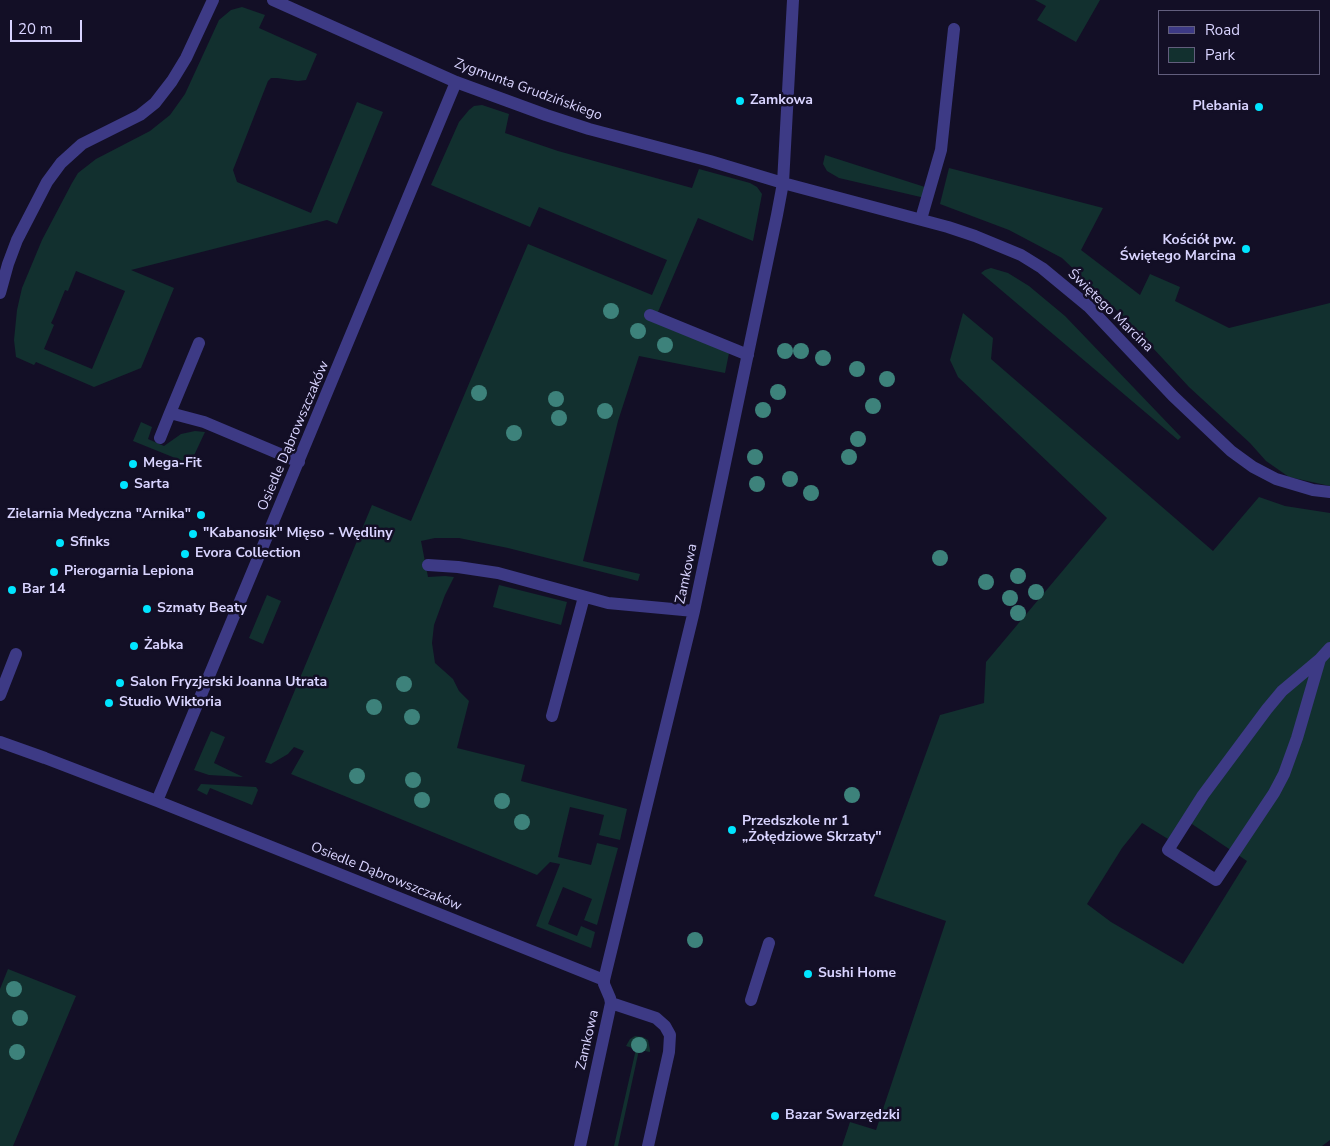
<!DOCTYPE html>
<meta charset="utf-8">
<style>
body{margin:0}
#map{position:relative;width:1330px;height:1146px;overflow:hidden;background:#130f26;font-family:"Nunito Sans",sans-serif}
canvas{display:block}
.legend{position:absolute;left:1158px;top:10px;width:162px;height:65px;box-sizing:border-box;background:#130f26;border:1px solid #625e7d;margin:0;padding:6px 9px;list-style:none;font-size:15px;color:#d9d4ff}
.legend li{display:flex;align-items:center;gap:10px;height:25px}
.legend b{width:25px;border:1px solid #625e7d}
.scale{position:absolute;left:10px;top:20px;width:72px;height:22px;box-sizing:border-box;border:2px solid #d9d4ff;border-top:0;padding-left:6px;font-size:15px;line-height:18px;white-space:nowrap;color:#d9d4ff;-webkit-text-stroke:4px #130f26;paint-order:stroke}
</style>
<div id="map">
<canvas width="1330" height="1146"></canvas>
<ul class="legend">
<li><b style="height:6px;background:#3d3a85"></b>Road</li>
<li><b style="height:14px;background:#12302f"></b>Park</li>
</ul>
<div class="scale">20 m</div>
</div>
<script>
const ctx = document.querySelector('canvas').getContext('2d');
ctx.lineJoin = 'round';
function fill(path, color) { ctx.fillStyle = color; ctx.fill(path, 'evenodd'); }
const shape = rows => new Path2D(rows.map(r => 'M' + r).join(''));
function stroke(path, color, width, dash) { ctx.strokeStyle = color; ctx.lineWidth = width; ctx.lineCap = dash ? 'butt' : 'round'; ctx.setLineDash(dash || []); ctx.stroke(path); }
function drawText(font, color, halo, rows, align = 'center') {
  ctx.font = font + ' "Nunito Sans",sans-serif'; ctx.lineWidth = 5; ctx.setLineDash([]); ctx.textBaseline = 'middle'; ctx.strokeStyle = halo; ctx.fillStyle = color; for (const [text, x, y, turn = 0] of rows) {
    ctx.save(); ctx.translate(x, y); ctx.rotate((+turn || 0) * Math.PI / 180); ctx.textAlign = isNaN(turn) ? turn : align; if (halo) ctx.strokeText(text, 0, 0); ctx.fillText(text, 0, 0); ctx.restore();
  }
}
const green = shape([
 [1035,0,1100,0,1076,42,1037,20,1046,6],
 [242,7,265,15,259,28,317,54,306,80,298,81,277,78,271,78,268,81,233,170,237,182,311,213,357,102,383,112,337,224,327,220,131,270,174,288,141,368,94,387,36,362,34,365,16,357,14,340,17,310,22,288,42,240,72,183,78,173,96,159,150,131,170,115,185,94,219,20,231,10],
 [76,271,125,291,92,369,44,349,54,325,51,323,54,317,65,290,68,291],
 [482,105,509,114,505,133,558,151,692,188,699,169,750,183,757,187,762,194,753,241,698,218,658,312,731,343,725,373,639,356,618,421,583,561,640,574,638,581,508,548,459,538,435,538,421,541,428,577,445,576,454,577,445,595,434,625,432,643,435,663,453,679,459,691,469,701,457,748,525,765,521,781,627,809,620,840,599,835,604,815,570,807,558,857,591,865,597,843,618,848,597,925,584,920,592,899,563,887,548,924,577,936,581,926,595,932,591,948,536,926,560,864,550,862,537,875,291,774,304,751,294,747,288,754,271,764,265,762,372,505,411,521,528,244,652,295,667,260,539,207,530,227,431,185,459,122,469,110,474,106],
 [825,155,928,188,925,198,839,178,827,171,823,164],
 [949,168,1103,208,1081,250,1140,295,1150,274,1180,287,1175,301,1229,328,1330,303,1330,486,1289,477,1266,461,1250,443,1189,387,1127,320,1062,258,1009,230,940,204],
 [991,268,1008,273,1029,286,1065,316,1181,437,1178,440,981,273,985,270],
 [963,313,993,338,991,359,1213,551,1259,497,1285,506,1330,513,1330,1140,1322,1146,842,1146,850,1122,876,1130,946,921,874,896,940,715,984,703,986,662,1107,518,958,377,950,360],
 [1183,818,1247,861,1183,964,1111,922,1087,904,1122,848,1142,823,1168,839],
 [141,422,152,427,148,439,164,446,181,434,195,431,205,432,190,464,133,441],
 [499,585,567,602,561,625,493,607],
 [267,595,281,601,263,644,249,638],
 [211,731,225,737,214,763,243,777,209,775,194,770],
 [201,784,256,787,258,790,252,805,210,788,207,795,197,790],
 [8,969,76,996,13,1146,0,1146,0,989],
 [635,1036,643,1037,648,1040,650,1050,650,1052,639,1050,618,1146,614,1146,636,1049,626,1046,630,1039]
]);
const minor = shape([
 [273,0,456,82,546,115,589,129,710,161,783,183,948,227,975,236,1021,255,1042,268,1088,306,1173,396,1231,451,1253,467,1276,479,1313,490,1330,492],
 [921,219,941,150,954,29],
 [0,293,8,264,17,240,47,182,61,163,82,144,140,115,155,103,172,81,186,58,213,0],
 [650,315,748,355],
 [170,413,199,343],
 [160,438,170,413,204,422,299,462],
 [428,565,458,567,498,573,608,603,694,611],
 [1320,659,1297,738,1284,774,1274,793,1216,880,1168,850,1203,795,1267,709,1282,691,1320,659,1330,648],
 [0,695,16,654],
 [552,716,584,597],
 [0,742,45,758,157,801,604,980],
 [157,801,456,82],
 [751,1000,769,943],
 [611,1003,656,1018,665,1026,670,1035,669,1052,648,1146],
 [580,1146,611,1003,610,998,604,984,604,980,694,611,777,215,783,183,793,0]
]);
const trees = [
 [611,311],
 [638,331],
 [665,345],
 [785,351],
 [801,351],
 [823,358],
 [857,369],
 [887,379],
 [778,392],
 [479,393],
 [556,399],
 [873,406],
 [763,410],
 [605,411],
 [559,418],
 [514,433],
 [858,439],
 [755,457],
 [849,457],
 [790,479],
 [757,484],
 [811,493],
 [940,558],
 [1018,576],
 [986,582],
 [1036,592],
 [1010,598],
 [1018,613],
 [404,684],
 [374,707],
 [412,717],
 [357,776],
 [413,780],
 [852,795],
 [422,800],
 [502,801],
 [522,822],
 [695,940],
 [14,989],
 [20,1018],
 [639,1045],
 [17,1052]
];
const markers = [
 [740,101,5,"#00e5ff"],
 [1259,107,5,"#00e5ff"],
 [1246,249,5,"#00e5ff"],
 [133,464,5,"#00e5ff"],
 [124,485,5,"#00e5ff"],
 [201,515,5,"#00e5ff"],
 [193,534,5,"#00e5ff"],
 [60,543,5,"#00e5ff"],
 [185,554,5,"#00e5ff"],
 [54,572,5,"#00e5ff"],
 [12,590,5,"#00e5ff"],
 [147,609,5,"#00e5ff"],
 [134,646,5,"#00e5ff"],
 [120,683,5,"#00e5ff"],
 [109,703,5,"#00e5ff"],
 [732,830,5,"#00e5ff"],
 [808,974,5,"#00e5ff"],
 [775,1116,5,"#00e5ff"]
];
const streetNames = [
 ["Zygmunta Grudzińskiego",528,90,20],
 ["Świętego Marcina",1110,311,44],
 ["Osiedle Dąbrowszczaków",294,436,-67],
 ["Zamkowa",687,574,-78],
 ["Osiedle Dąbrowszczaków",386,877,22],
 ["Zamkowa",588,1040,-77]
];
const poiNames = [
 ["Zamkowa",750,101],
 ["Plebania",1249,107,"right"],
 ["Kościół pw.",1236,241,"right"],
 ["Świętego Marcina",1236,257,"right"],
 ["Mega-Fit",143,464],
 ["Sarta",134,485],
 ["Zielarnia Medyczna \"Arnika\"",191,515,"right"],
 ["\"Kabanosik\" Mięso - Wędliny",203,534],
 ["Sfinks",70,543],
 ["Evora Collection",195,554],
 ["Pierogarnia Lepiona",64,572],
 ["Bar 14",22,590],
 ["Szmaty Beaty",157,609],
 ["Żabka",144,646],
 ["Salon Fryzjerski Joanna Utrata",130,683],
 ["Studio Wiktoria",119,703],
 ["Przedszkole nr 1",742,822],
 ["„Żołędziowe Skrzaty\"",742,838],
 ["Sushi Home",818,974],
 ["Bazar Swarzędzki",785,1116]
];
fill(green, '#12302f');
stroke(minor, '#3d3a85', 12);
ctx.fillStyle = '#3d827b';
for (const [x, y] of trees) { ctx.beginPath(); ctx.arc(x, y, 8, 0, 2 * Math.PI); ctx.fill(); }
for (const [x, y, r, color] of markers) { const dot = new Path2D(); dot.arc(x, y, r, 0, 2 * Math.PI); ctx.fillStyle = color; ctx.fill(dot); stroke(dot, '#130f26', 2); }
drawText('14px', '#d9d4ff', '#130f26', streetNames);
drawText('bold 14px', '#d9d4ff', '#130f26', poiNames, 'left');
</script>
